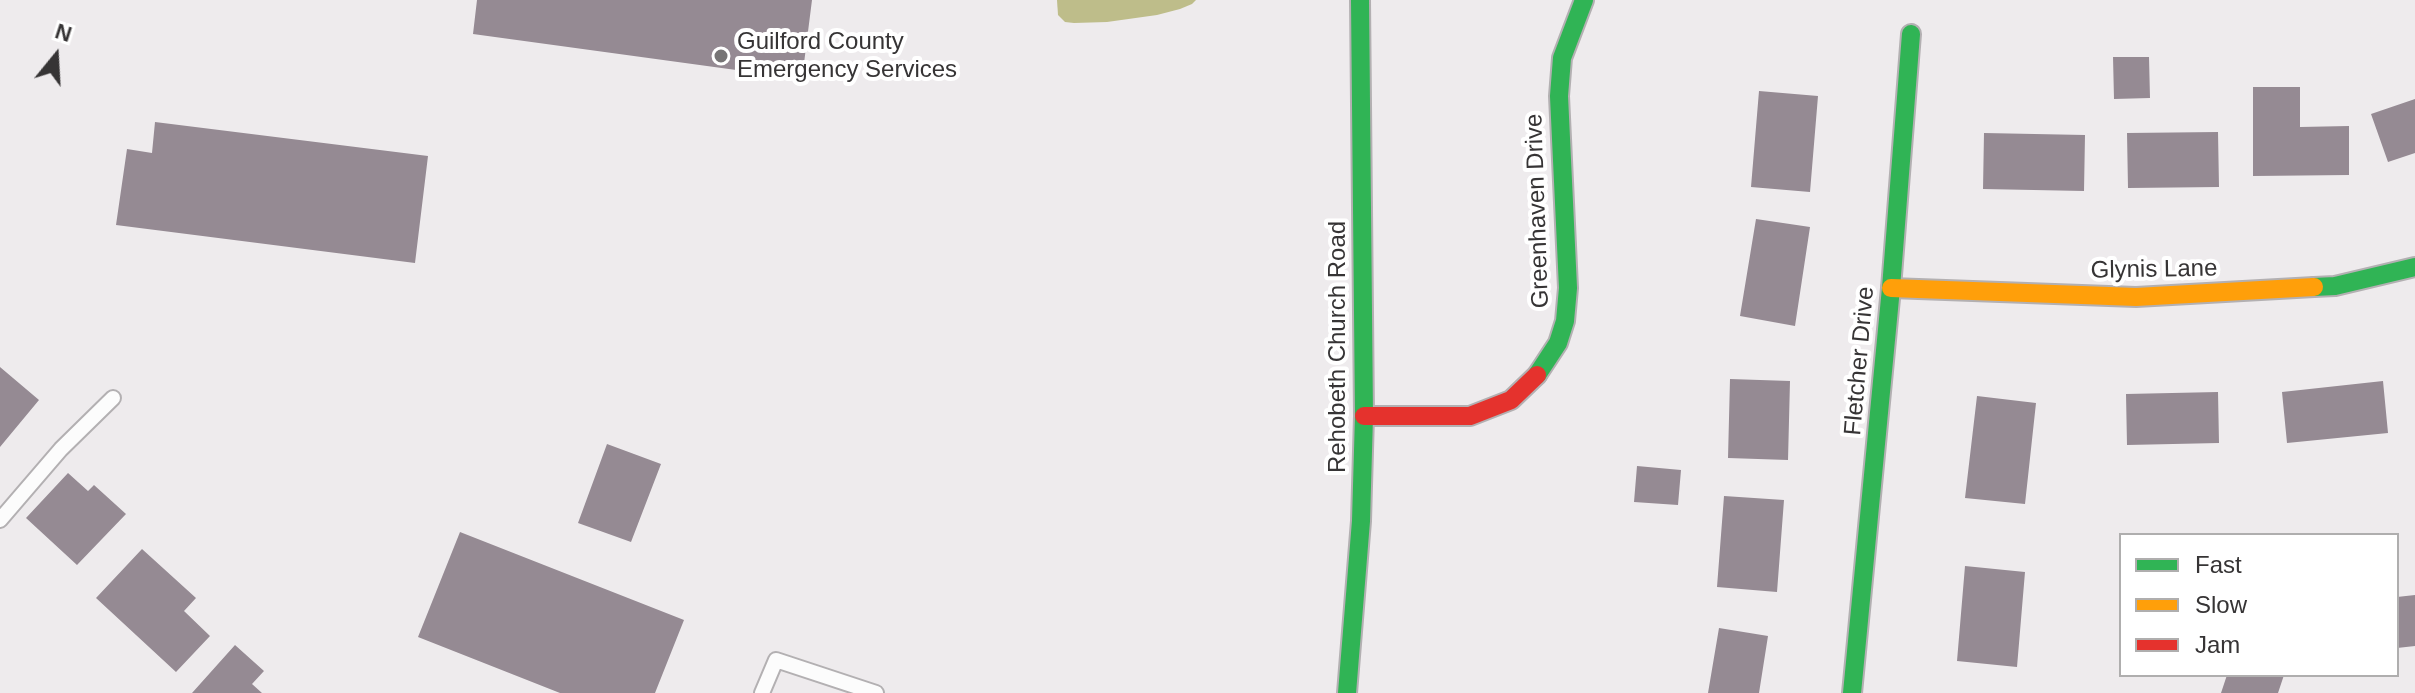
<!DOCTYPE html>
<style>
body{margin:0}
#map{position:relative;width:2415px;height:693px;overflow:hidden;background:#eeebed;font-family:Arial,sans-serif}
canvas{display:block}
.legend{position:absolute;left:2119px;top:533px;width:280px;height:144px;box-sizing:border-box;background:#fff;border:2px solid #afaeae;margin:0;padding:10px 14px;list-style:none;font-size:24px;color:#363435}
.legend li{display:flex;align-items:center;gap:16px;height:40px}
.legend b{width:40px;border:2px solid #afaeae}
.north{position:absolute;left:16px;top:16px;width:80px;height:80px;-webkit-text-stroke:6px #fff;paint-order:stroke;rotate:18deg;font-size:22px;font-weight:700;line-height:32px;text-align:center;color:#363435}
.north::after{content:'';display:block;margin:auto;width:28px;height:36px;background:#363435;clip-path:polygon(50% 0,100% 100%,50% 72%,0 100%)}
</style>
<div id="map">
<canvas width="2415" height="693"></canvas>
<ul class="legend">
<li><b style="height:10px;background:#30b455"></b>Fast</li>
<li><b style="height:10px;background:#ff9f0a"></b>Slow</li>
<li><b style="height:10px;background:#e5322d"></b>Jam</li>
</ul>
<div class="north">N</div>
</div>
<script>
const ctx = document.querySelector('canvas').getContext('2d');
ctx.lineJoin = 'round';
function fill(path, color) { ctx.fillStyle = color; ctx.fill(path, 'evenodd'); }
const shape = rows => new Path2D(rows.map(r => 'M' + r).join(''));
function stroke(path, color, width, dash) { ctx.strokeStyle = color; ctx.lineWidth = width; ctx.lineCap = dash ? 'butt' : 'round'; ctx.setLineDash(dash || []); ctx.stroke(path); }
function drawText(font, color, halo, rows, align = 'center') {
  ctx.font = font + ' Arial,sans-serif'; ctx.lineWidth = 8; ctx.setLineDash([]); ctx.textBaseline = 'middle'; ctx.strokeStyle = halo; ctx.fillStyle = color; for (const [text, x, y, turn = 0] of rows) {
    ctx.save(); ctx.translate(x, y); ctx.rotate((+turn || 0) * Math.PI / 180); ctx.textAlign = isNaN(turn) ? turn : align; if (halo) ctx.strokeText(text, 0, 0); ctx.fillText(text, 0, 0); ctx.restore();
  }
}
const water = shape([
 [1057,0,1196,0,1192,4,1180,9,1157,15,1107,22,1074,23,1065,22,1058,15]
]);
const building = shape([
 [477,0,812,0,802,79,473,34],
 [2113,57,2149,57,2150,98,2114,99],
 [2253,87,2300,87,2300,127,2349,126,2349,175,2253,176],
 [1759,91,1818,96,1810,192,1751,187],
 [2415,99,2415,153,2388,162,2371,114],
 [155,122,428,156,415,263,116,225,127,149,152,153],
 [2218,132,2219,187,2128,188,2127,133],
 [1984,133,2085,135,2084,191,1983,189],
 [1756,219,1810,227,1795,326,1740,316],
 [0,367,39,400,0,447],
 [1730,379,1790,381,1788,460,1728,458],
 [2383,381,2388,433,2287,443,2282,392],
 [2218,392,2219,443,2127,445,2126,394],
 [1977,396,2036,403,2025,504,1965,498],
 [607,444,661,464,631,542,578,523],
 [1637,466,1681,470,1678,505,1634,502],
 [68,473,88,491,94,485,126,514,77,565,26,518],
 [1724,496,1784,500,1777,592,1717,587],
 [460,532,684,620,655,693,560,693,418,637],
 [142,549,196,598,184,611,210,636,176,672,96,598],
 [1965,566,2025,572,2017,667,1957,661],
 [2415,595,2415,646,2397,648,2397,597],
 [1719,628,1768,636,1759,693,1708,693],
 [235,645,264,671,252,684,262,693,192,693],
 [2227,675,2284,675,2278,693,2221,693]
]);
const lane = shape([
 [0,520,61,449,113,398],
 [762,693,776,660,876,693]
]);
const fast = shape([
 [2314,287,2335,286,2415,267],
 [1537,375,1558,343,1565,321,1568,288,1559,96,1562,58,1584,0],
 [1347,693,1361,521,1364,416,1360,0],
 [1852,693,1891,288,1911,34]
]);
const slow = shape([
 [1891,288,2136,297,2314,287]
]);
const jam = shape([
 [1364,416,1470,416,1511,400,1537,375]
]);
const markers = [
 [721,56,8,"#767475"]
];
const poiNames = [
 ["Guilford County",737,42],
 ["Emergency Services",737,70]
];
const streetNames = [
 ["Greenhaven Drive",1538,211,-92],
 ["Glynis Lane",2154,270,-1],
 ["Rehobeth Church Road",1338,347,-90],
 ["Fletcher Drive",1860,361,-85]
];
fill(water, '#bebd8a');
fill(building, '#958a93');
stroke(lane, '#b3b0b2', 18);
stroke(fast, '#b3b0b2', 22);
stroke(slow, '#b3b0b2', 22);
stroke(jam, '#b3b0b2', 22);
stroke(lane, '#fcfcfc', 14);
stroke(fast, '#30b455', 18);
stroke(slow, '#ff9f0a', 18);
stroke(jam, '#e5322d', 18);
for (const [x, y, r, color] of markers) { const dot = new Path2D(); dot.arc(x, y, r, 0, 2 * Math.PI); ctx.fillStyle = color; ctx.fill(dot); stroke(dot, '#fff', 3); }
drawText('24px', '#363435', '#fff', poiNames, 'left');
drawText('24px', '#363435', '#fff', streetNames);
</script>
